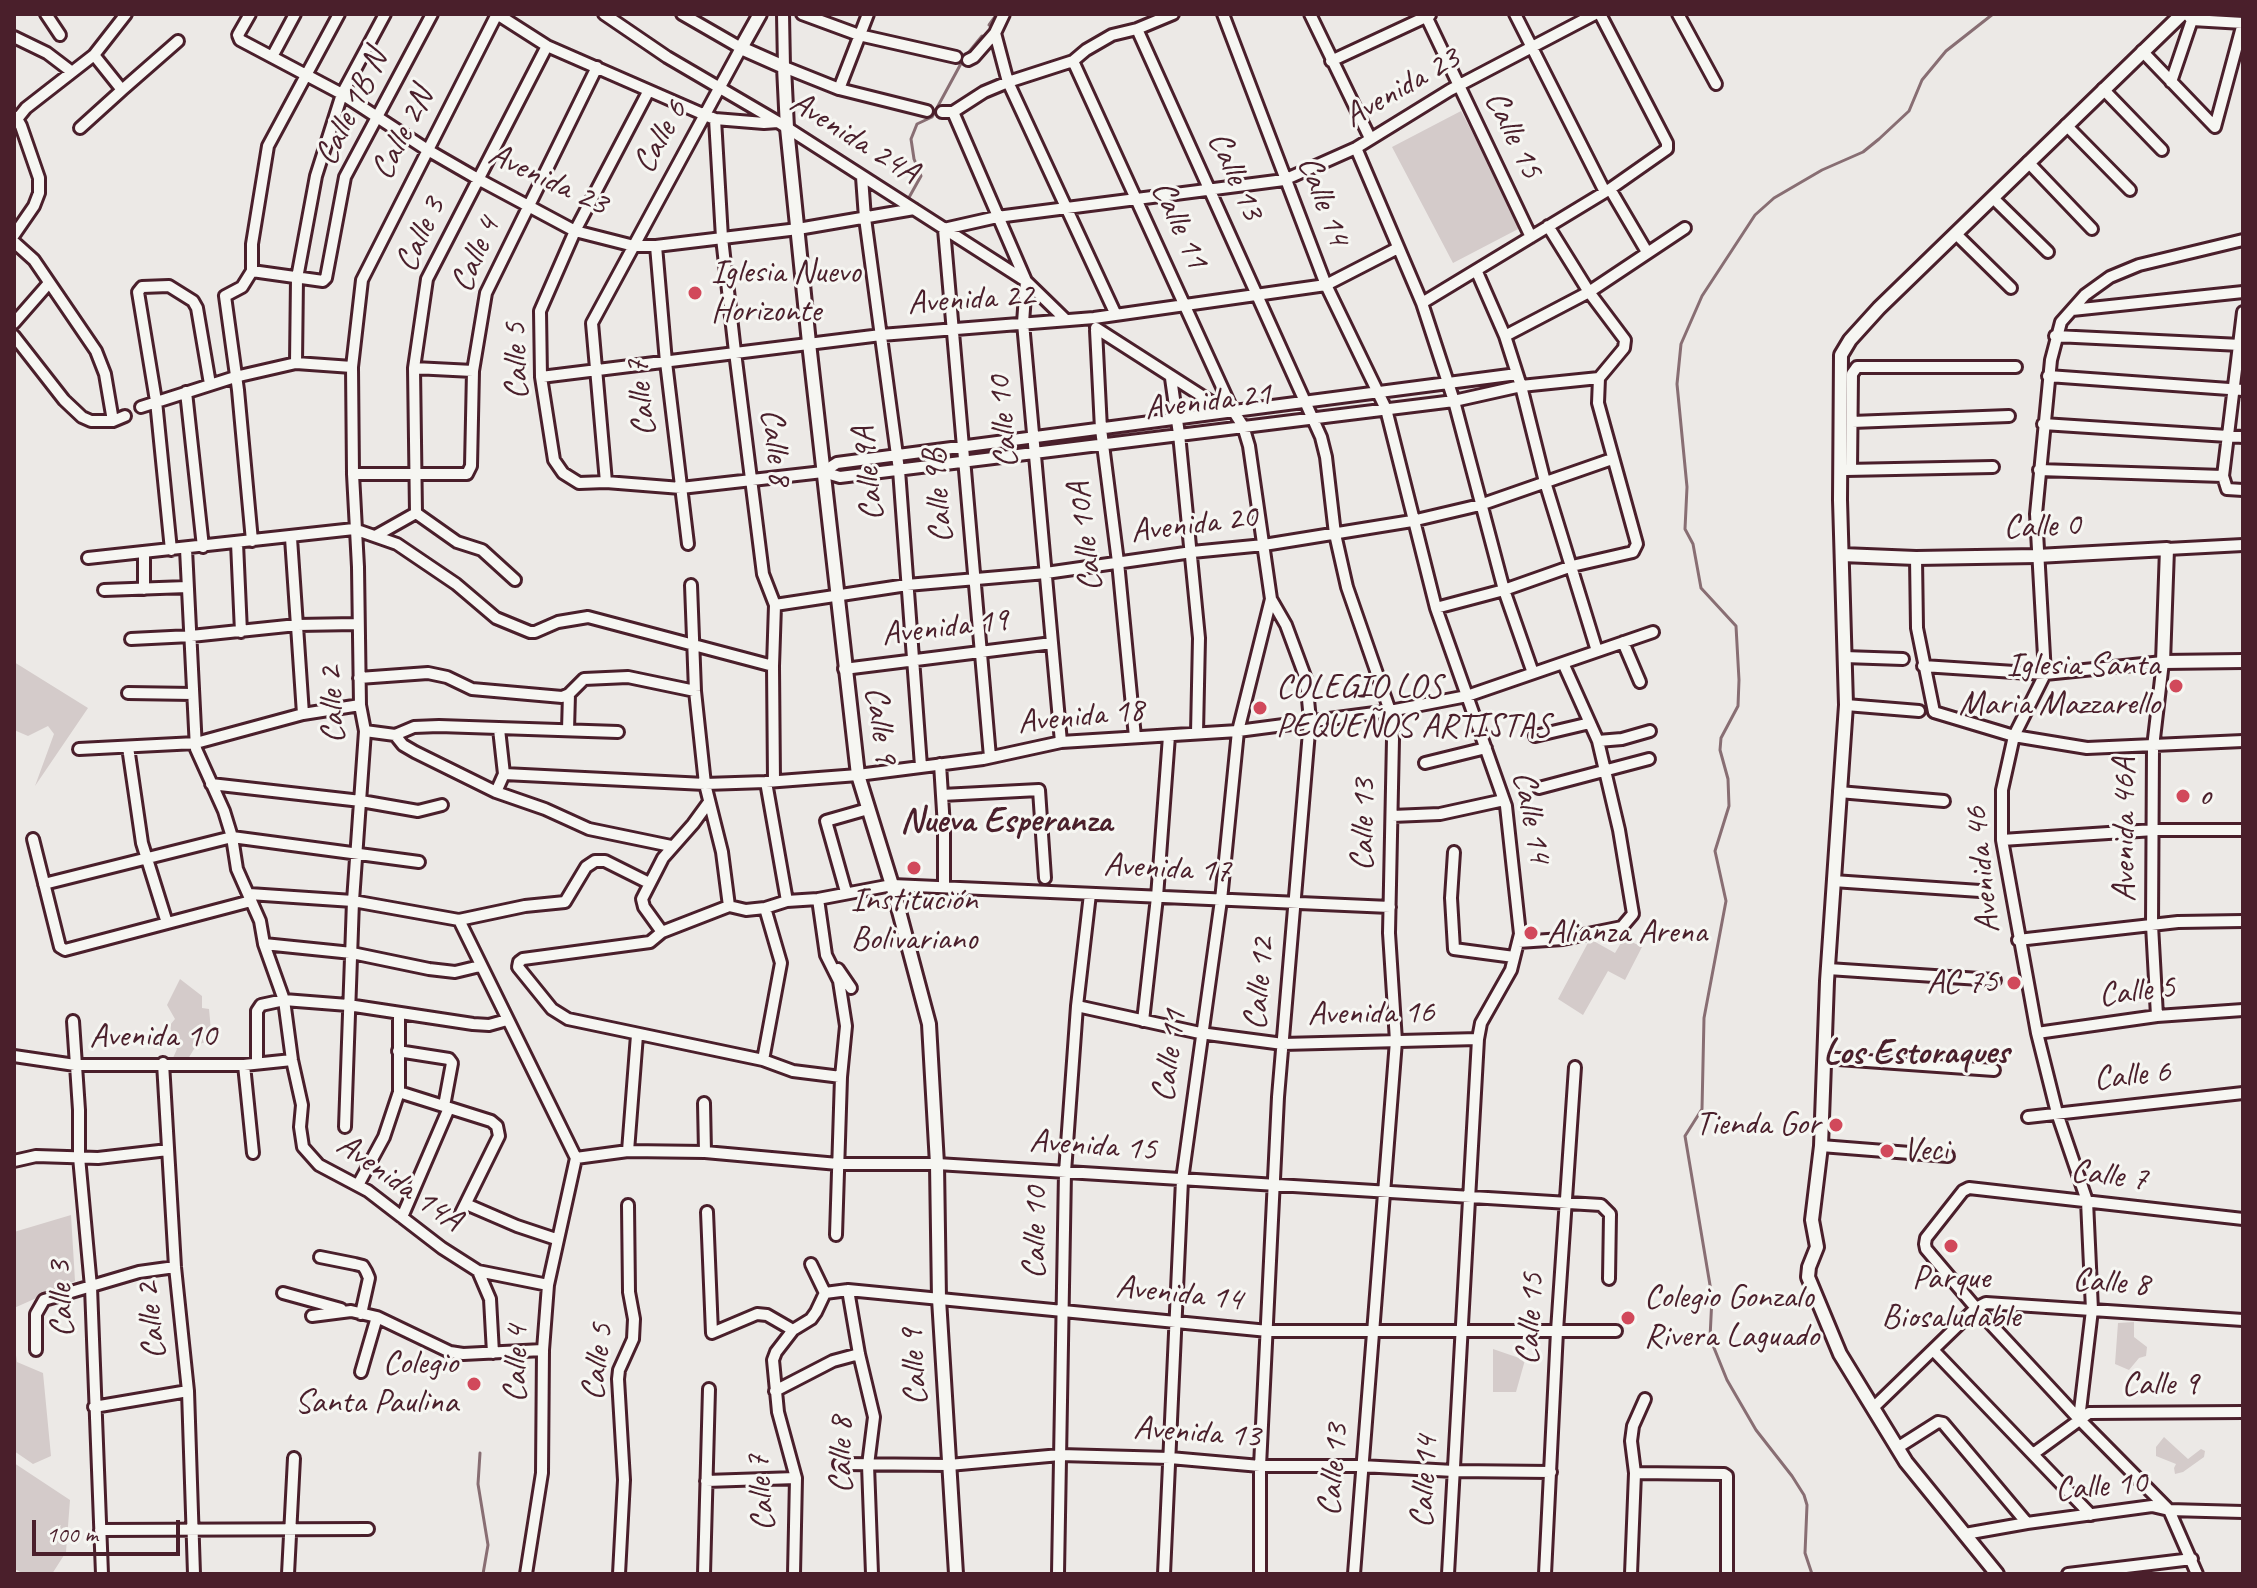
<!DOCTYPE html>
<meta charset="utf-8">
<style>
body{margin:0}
#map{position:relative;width:2257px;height:1588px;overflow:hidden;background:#ece9e6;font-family:Caveat,sans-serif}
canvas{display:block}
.frame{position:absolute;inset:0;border:16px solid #4a1f2b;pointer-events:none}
.scale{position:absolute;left:32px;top:1520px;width:148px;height:36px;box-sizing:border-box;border:4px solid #4a1f2b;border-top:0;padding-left:10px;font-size:24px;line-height:28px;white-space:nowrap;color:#4a1f2b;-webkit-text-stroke:6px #f6f6f2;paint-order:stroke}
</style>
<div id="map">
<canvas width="2257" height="1588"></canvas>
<div class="frame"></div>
<div class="scale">100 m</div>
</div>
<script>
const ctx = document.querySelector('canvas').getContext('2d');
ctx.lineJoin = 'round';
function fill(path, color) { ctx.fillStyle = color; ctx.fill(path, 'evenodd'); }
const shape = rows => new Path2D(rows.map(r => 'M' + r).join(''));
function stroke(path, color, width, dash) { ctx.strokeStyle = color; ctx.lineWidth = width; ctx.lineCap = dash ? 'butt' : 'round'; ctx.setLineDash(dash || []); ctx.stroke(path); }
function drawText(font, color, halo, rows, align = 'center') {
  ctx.font = font + ' Caveat,sans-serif'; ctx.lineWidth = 6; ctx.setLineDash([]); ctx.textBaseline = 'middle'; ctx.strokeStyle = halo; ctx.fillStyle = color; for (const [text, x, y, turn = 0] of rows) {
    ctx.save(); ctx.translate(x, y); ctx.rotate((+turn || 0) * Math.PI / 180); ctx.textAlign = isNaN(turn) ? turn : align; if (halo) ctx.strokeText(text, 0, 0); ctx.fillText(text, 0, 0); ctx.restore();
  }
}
const green = shape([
 [1461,111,1522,227,1453,263,1392,147],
 [14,662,88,708,35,786,54,734,48,726,28,736,14,730],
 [1624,938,1642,947,1625,980,1608,971,1583,1015,1558,999,1590,939,1615,953],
 [180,979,202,996,202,1008,209,1009,212,1041,202,1043,194,1049,188,1059,173,1058,177,1049,170,1038,172,1034,170,1025,175,1019,167,1005],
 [71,1215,75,1281,14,1308,14,1232],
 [2134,1322,2134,1337,2147,1347,2146,1356,2139,1358,2129,1370,2115,1364,2118,1323],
 [14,1342,17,1362,43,1373,51,1456,33,1464,14,1451],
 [1493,1349,1525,1360,1516,1392,1493,1392],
 [2164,1437,2188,1459,2201,1449,2205,1451,2204,1457,2183,1472,2175,1474,2174,1468,2176,1464,2156,1456,2156,1447],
 [14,1463,70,1500,66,1552,52,1574,25,1574,14,1569]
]);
const stream = shape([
 [989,25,997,14],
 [907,201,921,176,914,159,911,139,917,124,932,117,964,58,982,36],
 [480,1453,478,1484,488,1545,483,1574],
 [1812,1574,1805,1553,1807,1505,1804,1495,1792,1476,1756,1430,1727,1380,1710,1338,1712,1297,1685,1136,1702,1109,1704,1018,1726,901,1715,851,1729,806,1728,779,1720,750,1721,738,1738,706,1739,680,1736,626,1701,588,1693,544,1685,529,1687,487,1677,384,1681,344,1702,296,1755,215,1774,198,1822,170,1863,152,1879,139,1909,111,1922,80,1946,51,1993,14]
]);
const minor = shape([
 [46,14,60,35],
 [250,14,238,35,240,40,342,94,426,149,478,179,575,231,634,246,656,246,798,229,914,209],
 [497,14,547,46,705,115,715,119,764,123,778,122],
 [604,14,667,57,778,122,1026,281,1066,320],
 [783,14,784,67,839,89,927,111],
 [802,14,859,35,956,57],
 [1223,14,1326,285,1386,409,1436,608,1506,806,1520,934,1511,970,1481,1023,1478,1039,1448,1574],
 [1310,14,1370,138],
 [1425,14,1531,237],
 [1515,14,1605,192],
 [1678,14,1716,84],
 [2187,14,2192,20,2243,23,2215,127],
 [1137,29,1321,437,1326,457,1335,534,1347,587,1390,711,1393,739,1389,933,1396,1041,1354,1574],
 [995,33,1008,82,1116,315],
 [14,37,47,53,72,72],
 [2142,51,2215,127],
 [94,55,122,90,178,41],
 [273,55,295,14],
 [968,60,974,57,995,33,1004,14],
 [1073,61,1232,409,1243,426,1249,446,1271,599,1286,625,1306,679,1310,720,1278,1097,1260,1466,1260,1574],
 [1331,61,1430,15],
 [2171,82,2192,20],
 [839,89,868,14],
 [2103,89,2162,150],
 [648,92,575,231,540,311,541,377,554,460,563,473,579,483,606,482,681,488,823,472,840,477,1454,401,1521,386,1599,378],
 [942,112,953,112,984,92,1008,82,1073,61,1086,50,1112,35,1137,29,1173,14],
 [953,112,1026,281,1023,323,1061,742],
 [715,119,722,238,735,352,763,574,775,605,773,666,774,781],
 [14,123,26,108,94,55,126,14],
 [2066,125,2130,190],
 [80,128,122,90],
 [1356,148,1422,303,1454,401,1504,590,1533,673],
 [2028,162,2092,229],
 [862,177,865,218,899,470,921,766],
 [1610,189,1647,252],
 [1993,198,2048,252],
 [1956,234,2011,288],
 [14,235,34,206,39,193,39,178,21,126,16,117],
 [14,242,34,260,96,351,105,374,113,421],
 [656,246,666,362,688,544],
 [252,271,252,244,268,146,339,14],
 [1477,272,1505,336,1521,386,1545,482,1597,651],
 [1422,303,1610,189,1667,149,1667,143,1600,14],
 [2072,310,2243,292],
 [2243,312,2223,476,2227,489,2243,490],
 [14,323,49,283],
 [1096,328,1216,405,1232,409],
 [1096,330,1101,429,1118,562,1135,737],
 [14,336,64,400,82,417,91,421,113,421,125,416],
 [1505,336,1589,292,1685,228],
 [2055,336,2241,345],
 [296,363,297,278,316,176,342,94,385,14],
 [414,368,473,371],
 [2048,376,2243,390],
 [541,377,881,335,1094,318,1326,285,1396,249],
 [1171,378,1179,434,1199,638,1197,733],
 [186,392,203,547],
 [141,407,235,377,296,363,352,367],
 [1852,422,2009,416],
 [2043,424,2243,437],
 [1846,470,1993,467],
 [1851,470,1852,374,1857,367,2016,367],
 [2039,470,2223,476],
 [823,472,837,463,1517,374],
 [353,474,467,474,471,466,473,371,486,293,597,67],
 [606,482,592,323,741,48,682,14],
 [416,513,414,368,427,279,547,46],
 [416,513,457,542,482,550,515,580],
 [377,535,416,513],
 [291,538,303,714],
 [252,541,238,390,225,296,242,287,252,271,323,281,326,278,345,177,432,14],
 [237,543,241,632],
 [186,549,196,749,224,811,232,837,237,869,260,921,264,944,284,1000,292,1060,302,1105,300,1127,303,1147,319,1165,368,1191,442,1248,478,1271,490,1299,493,1353],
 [2167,549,2243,545],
 [171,550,156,401,138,292,142,287,169,286,193,301,197,308,210,384],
 [144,553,144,589],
 [88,558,354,529,397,544,456,584,496,618,530,632,535,632,558,622,588,617,773,666],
 [1916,558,1917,628,1934,712,2014,736,2087,748,2243,741],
 [691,585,695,691,705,784,722,852,729,906],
 [104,590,187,587],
 [775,605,907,585,1046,573,1192,552,1264,545,1412,521,1480,505,1612,459],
 [1436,608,1504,590,1572,566,1633,552,1637,544,1598,403,1599,378,1624,348,1625,340,1589,292,1548,226],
 [131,639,191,636,297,625,357,624],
 [1623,642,1640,682],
 [1844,657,1903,659],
 [1923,666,2045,674,2163,662,2153,747,2152,925,2157,1016],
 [844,669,1052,643],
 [359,678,428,673,447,677,472,689,562,697,569,694,584,679,628,677,695,691],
 [128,693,193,694],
 [1846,705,1919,711],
 [568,730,569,694],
 [365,731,395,735,414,727,439,726,618,732],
 [395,735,403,745,415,752,496,792,545,809,589,829,671,846],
 [1535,736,1590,723],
 [1598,741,1622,739,1650,731],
 [128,747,142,843,167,923],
 [79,749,196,743,303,714,360,705],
 [990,757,944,229,997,217,1284,180,1356,148,1450,90,1595,14],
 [1425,763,1486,748],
 [940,764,944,827,944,887],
 [504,774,705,784,766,782,858,775,983,759,1061,742,1238,731,1390,711,1467,696,1653,632],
 [766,782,787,901],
 [211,784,361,801,418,811,442,805],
 [1539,788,1649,759],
 [496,792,504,774,499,729],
 [1839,792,1944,801],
 [942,795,1039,790,1045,878],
 [1392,816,1440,814,1504,800],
 [33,839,60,947,65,950,251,901],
 [2002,840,2154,830,2243,830],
 [1454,852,1451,898,1454,949,1514,957],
 [1833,881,1980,891],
 [44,884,232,837,419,862],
 [846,892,826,821,868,809],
 [249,894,353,901,459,920,525,906,565,902,586,867,595,861,605,861,649,883],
 [818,899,826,955,839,981,846,1026,841,1077,836,1235],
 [459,920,576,1158],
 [662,932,644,907,642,899,663,858,693,824,709,802],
 [2018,940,2178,922,2243,921],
 [1518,942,1563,939,1622,927,1633,914,1619,830,1598,741,1563,663],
 [264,944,352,953,429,969,455,972,480,966],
 [838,969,851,988],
 [1828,969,1995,980],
 [1077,1006,1200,1033,1283,1044,1478,1039],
 [73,1021,79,1110,79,1157,91,1287,102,1574],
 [1143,1021,1157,897,1169,736],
 [2037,1033,2157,1016,2243,1010],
 [398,1051,449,1059,452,1063,444,1106],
 [14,1056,75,1065,244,1065,292,1060],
 [1824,1058,1994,1070],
 [763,1060,781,963,765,908],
 [163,1063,175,1267,188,1391,194,1574],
 [257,1063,257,1011,261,1005,284,1000,348,1005,473,1024,489,1025,507,1020],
 [244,1065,253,1153],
 [841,1077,793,1071,763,1060,568,1019,552,1009,518,967,519,962,523,959,650,942,662,932,729,906,746,910,765,908,787,901,818,899,892,885,1390,907],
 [399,1092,491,1121,497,1126,499,1136,461,1213],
 [704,1103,705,1152],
 [2028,1117,2243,1093],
 [345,1127,353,901,365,731,360,705,358,567,353,474,352,367,362,280,497,14],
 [1821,1146,1948,1156],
 [628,1151,637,1035],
 [576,1158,628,1151,705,1152,838,1164,937,1164,1601,1205,1610,1214,1609,1279],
 [14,1161,36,1156,98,1158,168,1150],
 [358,1185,384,1137,399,1092,399,1014],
 [466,1204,517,1226,556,1239],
 [707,1212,712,1333,757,1314,767,1315,793,1330],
 [402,1217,449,1108],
 [320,1257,355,1264,363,1266,366,1271,369,1278,361,1314],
 [811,1264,825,1293],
 [478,1271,548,1285],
 [848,1290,859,1354,874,1417,868,1465,872,1574],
 [283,1293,341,1309],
 [825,1293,848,1290,1268,1331,1616,1331],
 [312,1316,351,1311,377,1317,450,1352,463,1354,543,1350],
 [36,1350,36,1314,44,1300,139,1272,175,1267],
 [1934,1351,2091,1515],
 [361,1372,377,1317],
 [775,1391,833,1361,859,1354],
 [94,1407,188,1391],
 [1874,1407,1976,1308,1986,1303,2243,1320],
 [2079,1419,2092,1310,2087,1201,2057,1113,2037,1033,2002,840,2002,790,2014,736,2045,674,2036,514,2051,360,2061,322,2085,295,2110,277,2139,265,2243,240],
 [1897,1448,1938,1422,1943,1423,2027,1523],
 [2033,1454,2089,1413,2243,1412],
 [839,1464,949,1465,1060,1455,1170,1458,1260,1466,1361,1466,1454,1471,1551,1472],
 [1635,1473,1724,1474,1727,1476,1727,1574],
 [706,1481,796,1478],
 [100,1530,368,1529],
 [1965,1534,2027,1523,2152,1506,2169,1510,2243,1512],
 [288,1574,294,1458],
 [526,1574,542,1473,543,1350,548,1285,576,1158],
 [619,1574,624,1480,618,1379,619,1370,633,1339,634,1319,629,1292,628,1205],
 [704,1574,709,1389],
 [794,1574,796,1478,778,1412,773,1360,776,1352,793,1330,811,1319,816,1312,825,1293],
 [1058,1574,1065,1172,1077,1006,1090,894],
 [1164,1574,1182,1180,1221,900,1238,731,1271,599],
 [1545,1574,1557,1331,1575,1067],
 [1631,1574,1635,1473,1631,1441,1633,1426,1645,1399],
 [2068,1574,2192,1559],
 [2197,1574,2169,1510,2079,1419,1976,1308,1926,1249,1925,1244,1926,1238,1963,1191,1969,1188,2243,1219]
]);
const tertiary = shape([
 [760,14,741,48,784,67,787,128,809,343,858,775,892,885,929,1024,937,1164,939,1299,956,1574],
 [1842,555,1916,558,2037,556,2167,549,2163,662,2243,661],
 [1997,1574,1906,1462,1840,1354,1808,1277,1809,1267,1817,1247,1812,1220,1821,1146,1827,981,1846,705,1840,500,1841,355,1850,340,1879,308,2182,14]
]);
const markers = [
 [695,293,8,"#d1495b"],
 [2176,686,8,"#d1495b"],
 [1260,708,8,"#d1495b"],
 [2183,796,8,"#d1495b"],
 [914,868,8,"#d1495b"],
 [1531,933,8,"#d1495b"],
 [2014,983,8,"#d1495b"],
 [1836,1125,8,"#d1495b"],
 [1887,1151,8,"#d1495b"],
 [1951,1246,8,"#d1495b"],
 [1628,1318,8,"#d1495b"],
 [474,1384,8,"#d1495b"]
];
const streetNames = [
 ["Avenida 23",1402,88,-30],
 ["Calle 1B N",352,108,-64],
 ["Calle 2N",403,134,-63],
 ["Calle 15",1513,135,64],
 ["Calle 6",661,137,-61],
 ["Avenida 24A",854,138,32],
 ["Calle 13",1235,176,66],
 ["Avenida 23",548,180,25],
 ["Calle 14",1323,201,69],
 ["Calle 11",1179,225,65],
 ["Calle 3",421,235,-66],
 ["Calle 4",476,255,-67],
 ["Avenida 22",971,300,-4],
 ["Calle 5",517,361,-92],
 ["Calle 7",642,398,-96],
 ["Avenida 21",1208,402,-7],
 ["Calle 10",1004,422,-95],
 ["Calle 8",775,447,83],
 ["Calle 9A",869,474,-96],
 ["Calle 9B",939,496,-95],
 ["Avenida 20",1194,525,-7],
 ["Calle 0",2042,527,-2],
 ["Calle 10A",1086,537,-97],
 ["Avenida 19",945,628,-7],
 ["Calle 2",333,705,-93],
 ["Avenida 18",1081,717,-6],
 ["Calle 9",880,725,82],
 ["Calle 14",1531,817,79],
 ["Calle 13",1364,825,-89],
 ["Avenida 46A",2125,830,-90],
 ["Avenida 17",1167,869,3],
 ["Avenida 46",1983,870,-96],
 ["Calle 12",1260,984,-85],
 ["Calle 5",2137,992,-7],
 ["Avenida 16",1371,1014,-1],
 ["Avenida 10",153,1037],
 ["Calle 11",1170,1056,-82],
 ["Calle 6",2132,1076,-6],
 ["Avenida 15",1093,1146,4],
 ["Calle 7",2109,1176,7],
 ["Avenida 14A",399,1183,35],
 ["Calle 10",1036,1233,-89],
 ["Calle 8",2111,1283,4],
 ["Avenida 14",1179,1294,6],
 ["Calle 3",62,1299,-93],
 ["Calle 15",1531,1319,-87],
 ["Calle 2",152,1321,-96],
 ["Calle 5",598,1362,-83],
 ["Calle 4",517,1364,-89],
 ["Calle 9",915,1367,-94],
 ["Calle 9",2160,1385],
 ["Avenida 13",1197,1433,4],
 ["Calle 8",842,1455,-90],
 ["Calle 13",1334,1470,-85],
 ["Calle 14",1425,1482,-87],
 ["Calle 10",2101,1487,-5],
 ["Calle 7",762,1493,-95]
];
const poiNames = [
 ["Iglesia Nuevo",711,273],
 ["Horizonte",711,312],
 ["Iglesia Santa",2160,666,"right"],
 ["Maria Mazzarello",2160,705,"right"],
 ["COLEGIO LOS",1276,688],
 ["PEQUEÑOS ARTISTAS",1276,727],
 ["o",2199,796],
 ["Institución",914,901,"center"],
 ["Bolivariano",914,940,"center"],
 ["Alianza Arena",1547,933],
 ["AC 75",1998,983,"right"],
 ["Tienda Gor",1820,1125,"right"],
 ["Veci",1903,1151],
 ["Parque",1951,1279,"center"],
 ["Biosaludable",1951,1318,"center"],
 ["Colegio Gonzalo",1644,1298],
 ["Rivera Laguado",1644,1337],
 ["Colegio",458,1364,"right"],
 ["Santa Paulina",458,1403,"right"]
];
const neighbourhoodNames = [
 ["Nueva Esperanza",1006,822],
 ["Los Estoraques",1916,1054]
];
fill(green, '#d4cbca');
stroke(stream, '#886e73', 3);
stroke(minor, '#4a1f2b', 16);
stroke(tertiary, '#4a1f2b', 18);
stroke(minor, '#f6f6f2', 10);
stroke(tertiary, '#f6f6f2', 12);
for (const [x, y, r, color] of markers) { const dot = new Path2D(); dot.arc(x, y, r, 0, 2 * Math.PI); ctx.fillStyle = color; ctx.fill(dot); stroke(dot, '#f6f6f2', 3); }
drawText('34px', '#4a1f2b', '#f6f6f2', streetNames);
drawText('34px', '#4a1f2b', '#f6f6f2', poiNames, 'left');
drawText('bold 36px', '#4a1f2b', '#f6f6f2', neighbourhoodNames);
</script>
